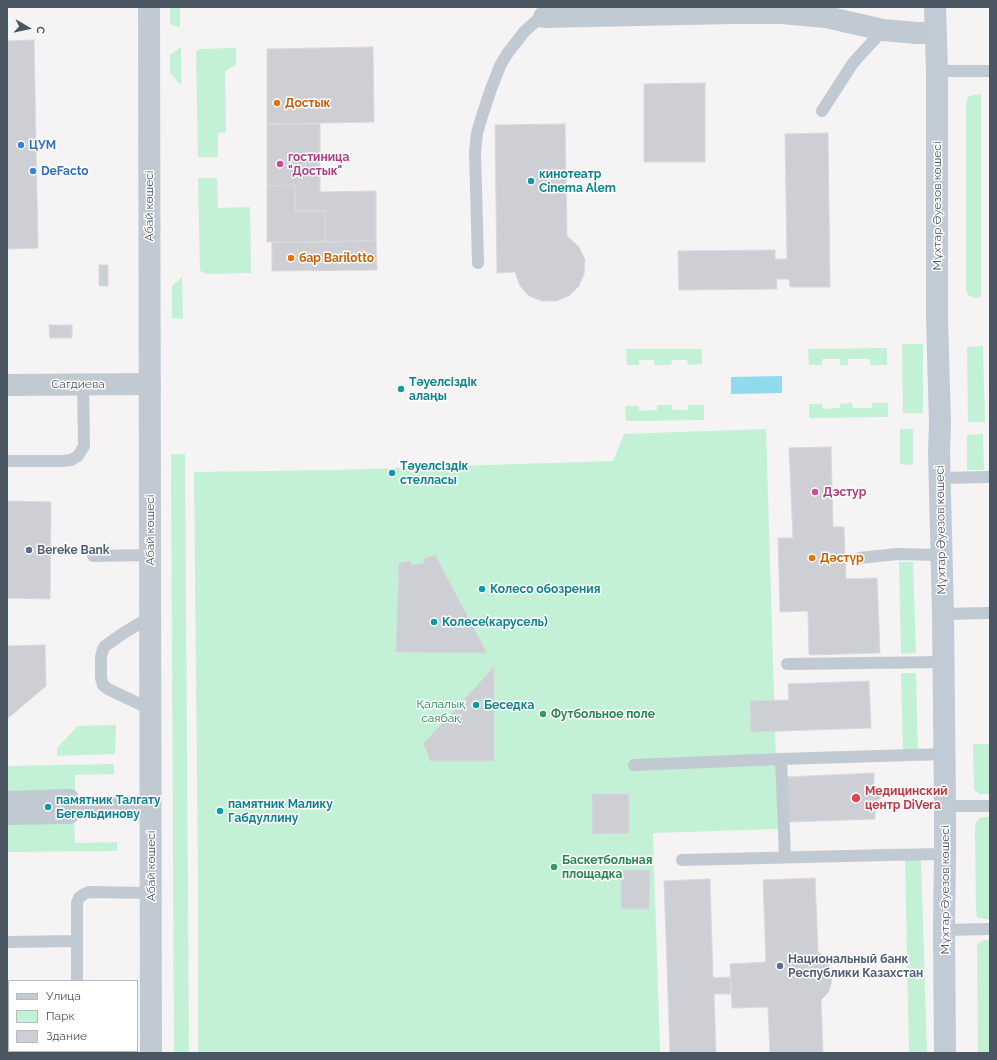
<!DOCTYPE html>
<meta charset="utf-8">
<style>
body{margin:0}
#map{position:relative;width:997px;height:1060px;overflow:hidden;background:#f5f3f3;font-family:Raleway,sans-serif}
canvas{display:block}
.frame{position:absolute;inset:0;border:8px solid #4a5661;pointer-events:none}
.legend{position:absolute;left:8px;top:980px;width:130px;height:72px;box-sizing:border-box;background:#fff;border:1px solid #b7bbc0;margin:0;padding:5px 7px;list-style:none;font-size:12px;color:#4a5661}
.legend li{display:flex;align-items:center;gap:8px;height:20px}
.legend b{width:20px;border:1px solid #b7bbc0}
.north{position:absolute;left:8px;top:8px;width:40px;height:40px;-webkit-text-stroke:3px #fff;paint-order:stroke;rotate:99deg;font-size:11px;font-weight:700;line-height:16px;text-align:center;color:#4a5661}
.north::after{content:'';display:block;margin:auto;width:14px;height:18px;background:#4a5661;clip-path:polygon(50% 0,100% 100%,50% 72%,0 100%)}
</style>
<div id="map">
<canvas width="997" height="1060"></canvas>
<div class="frame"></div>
<ul class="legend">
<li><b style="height:5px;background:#c1cbd6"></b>Улица</li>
<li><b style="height:11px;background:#c3f1d5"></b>Парк</li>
<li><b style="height:11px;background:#cdcfd5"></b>Здание</li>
</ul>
<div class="north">С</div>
</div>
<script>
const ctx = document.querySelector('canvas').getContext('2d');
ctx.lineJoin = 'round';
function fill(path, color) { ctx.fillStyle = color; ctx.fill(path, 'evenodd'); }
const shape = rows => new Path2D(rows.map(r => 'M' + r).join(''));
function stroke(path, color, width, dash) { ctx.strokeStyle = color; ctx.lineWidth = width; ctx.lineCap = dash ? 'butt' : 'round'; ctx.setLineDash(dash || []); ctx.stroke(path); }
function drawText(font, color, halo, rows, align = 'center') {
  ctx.font = font + ' Raleway,sans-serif'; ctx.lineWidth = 3; ctx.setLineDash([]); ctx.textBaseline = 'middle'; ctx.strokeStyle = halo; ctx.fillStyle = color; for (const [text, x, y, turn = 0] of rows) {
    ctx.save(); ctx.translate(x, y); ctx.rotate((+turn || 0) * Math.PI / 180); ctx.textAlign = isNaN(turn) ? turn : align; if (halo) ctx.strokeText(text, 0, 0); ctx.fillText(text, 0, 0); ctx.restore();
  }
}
const green = shape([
 [170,7,180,7,180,27,174,26,170,23],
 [181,47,181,85,170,73,170,55],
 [236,48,236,65,225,71,226,132,218,133,218,157,198,157,196,54,197,50,200,49],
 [981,94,981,297,975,298,969,296,966,291,966,104,968,97,973,95],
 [198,178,217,178,218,208,250,207,251,273,206,274,202,272,200,270],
 [182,277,183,319,172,318,172,286],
 [902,344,923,344,923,413,903,413],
 [983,346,985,422,968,422,967,347],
 [887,348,887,365,870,365,870,359,848,359,848,365,840,365,840,359,822,359,822,365,809,365,808,349],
 [626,349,702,349,702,364,688,365,687,360,672,360,671,365,654,365,654,360,639,360,639,365,627,365],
 [852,403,853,408,872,408,872,403,888,403,888,417,809,418,809,404,822,404,823,409,840,408,840,404],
 [657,405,672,405,673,410,688,410,688,405,704,405,704,420,626,421,625,406,639,406,639,411,657,410],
 [766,429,778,829,653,833,660,1053,198,1053,198,876,194,472,336,470,613,461,624,434],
 [900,429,913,429,913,465,900,464],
 [983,434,984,470,967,470,967,435],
 [171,454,185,454,189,1053,174,1053],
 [899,562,913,562,916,653,901,654],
 [901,673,916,673,918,752,903,752],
 [116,725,115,754,57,756,57,748,78,726],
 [973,744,990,744,990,794,980,794,974,790],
 [114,764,114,774,75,775,75,791,7,792,7,766],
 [981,817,990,817,990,919,984,919,977,917,976,910,975,830,976,822],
 [74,819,75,843,117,842,117,851,7,852,7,820],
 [905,858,921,858,927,1053,909,1053],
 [985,940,990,940,990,1053,978,1053,977,949,978,943]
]);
const water = shape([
 [782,376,782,393,731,394,731,377]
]);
const building = shape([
 [34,40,38,248,7,249,7,41,34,40],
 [373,47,374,122,267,124,267,49,373,47],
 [705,83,705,162,644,162,644,84,705,83],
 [267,124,320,124,320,192,376,191,376,241,325,242,325,211,295,211,295,185,267,186,267,124],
 [565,124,567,236,579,247,585,260,584,274,579,286,569,296,556,301,542,301,529,296,520,286,515,272,497,273,495,125,565,124],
 [828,133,830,287,790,287,789,279,776,279,777,289,679,290,678,251,775,250,775,259,787,259,785,134,828,133],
 [295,185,295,211,325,211,325,242,267,242,267,186,295,185],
 [376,241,377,270,272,271,272,242,376,241],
 [99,265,108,265,108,286,99,286,99,265],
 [49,325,72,325,72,338,50,338,49,325],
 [831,447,833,527,844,527,846,579,877,578,880,653,809,655,808,611,780,612,778,538,793,538,789,448,831,447],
 [7,501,51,502,50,599,7,598,7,501],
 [435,555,487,653,396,652,399,563,410,561,412,565,424,563,423,559,435,555],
 [45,645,46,686,7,719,7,646,45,645],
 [494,667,494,761,430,761,426,749,423,744,494,667],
 [869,681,871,728,751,732,750,701,789,700,788,684,869,681],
 [874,773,874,786,884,795,875,803,875,819,789,822,787,777,874,773],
 [592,794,629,794,629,833,592,834,592,794],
 [621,870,650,870,649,909,621,909,621,870],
 [815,878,818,952,824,956,828,961,831,968,832,976,831,984,829,991,825,996,821,1000,823,1053,770,1053,768,1007,732,1008,730,964,766,962,763,880,815,878],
 [710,879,713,978,730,977,731,994,714,994,716,1053,670,1053,664,881,710,879],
 [7,1009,9,1009,9,1051,64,1051,64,1053,7,1053,7,1009]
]);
const service = shape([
 [937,71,990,71],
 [822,111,853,63,883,30],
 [478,263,475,152,477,133,482,116,491,89,500,66,507,54,524,32,535,22,544,17],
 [7,461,62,461,71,460,78,456,84,446,83,384],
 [940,478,990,477],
 [93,556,150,555],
 [859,558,897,554,941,555],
 [943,614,990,613],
 [150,617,122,634,105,646,103,649,101,657,101,678,103,685,108,689,150,709],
 [787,664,943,662],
 [781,759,785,857],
 [634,765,781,759,944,754],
 [945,806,990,806],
 [682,860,887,855,945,854],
 [944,930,990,929],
 [7,942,77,941],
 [77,981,77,903,79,898,84,894,89,892,151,893],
 [77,1051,77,1053]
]);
const pedestrian = shape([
 [7,800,70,798,70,805,151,805],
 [7,816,70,815,70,805]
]);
const minor = shape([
 [544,17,734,13,782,13,826,17,883,30,917,33,936,33],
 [7,385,150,384]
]);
const tertiary = shape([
 [149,7,151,1053]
]);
const secondary = shape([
 [935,7,937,71,937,319,940,424,939,452,943,614,945,806,945,854,944,930,945,1053]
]);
const markers = [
 [277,103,4,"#e8710a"],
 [21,145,4,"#3f7fe0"],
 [280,164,4,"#d1479c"],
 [33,171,4,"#3f7fe0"],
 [531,181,4,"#0f9aa8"],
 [291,258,4,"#e8710a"],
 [401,389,4,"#0f9aa8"],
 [392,473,4,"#0f9aa8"],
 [815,492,4,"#d1479c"],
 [29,550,4,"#5c6f8a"],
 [812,558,4,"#e8710a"],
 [482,589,4,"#0f9aa8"],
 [434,622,4,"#0f9aa8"],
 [476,705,4,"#0f9aa8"],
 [543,714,4,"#2e9e5b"],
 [856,798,5,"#e0444e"],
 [48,807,4,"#0f9aa8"],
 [220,811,4,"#0f9aa8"],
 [554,867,4,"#2e9e5b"],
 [780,966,4,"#5c6f8a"]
];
const foodNames = [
 ["Достык",285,103],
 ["бар Barilotto",299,258],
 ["Дәстүр",820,558]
];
const shopNames = [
 ["ЦУМ",29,145],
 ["DeFacto",41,171]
];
const hotelNames = [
 ["гостиница",288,157],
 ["\"Достык\"",288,171],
 ["Дэстур",823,492]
];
const cultureNames = [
 ["кинотеатр",539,174],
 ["Cinema Alem",539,188],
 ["Тәуелсіздік",409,382],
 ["алаңы",409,396],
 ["Тәуелсіздік",400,466],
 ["стелласы",400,480],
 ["Колесо обозрения",490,589],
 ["Колесе(карусель)",442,622],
 ["Беседка",484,705],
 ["памятник Талгату",56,800],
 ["Бегельдинову",56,814],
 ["памятник Малику",228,804],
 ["Габдуллину",228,818]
];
const streetNames = [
 ["Абай көшесі",149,206,-90],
 ["Мұхтар Әуезов көшесі",937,206,-90],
 ["Сагдиева",78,384],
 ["Абай көшесі",150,530,-90],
 ["Мұхтар Әуезов көшесі",941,530,-91],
 ["Абай көшесі",151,866,-90],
 ["Мұхтар Әуезов көшесі",945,890,-90]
];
const serviceNames = [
 ["Bereke Bank",37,550],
 ["Национальный банк",788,959],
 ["Республики Казахстан",788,973]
];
const parkNames = [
 ["Қалалық",441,704],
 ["саябақ",441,718]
];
const leisureNames = [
 ["Футбольное поле",551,714],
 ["Баскетбольная",562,860],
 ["площадка",562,874]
];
const healthNames = [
 ["Медицинский",865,791],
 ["центр DiVera",865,805]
];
fill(green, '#c3f1d5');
fill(water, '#90daee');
fill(building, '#cdcfd5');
stroke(building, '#d7d9de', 1);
stroke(service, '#c1cad2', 12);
stroke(pedestrian, '#c1cad2', 18);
stroke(minor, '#c1cad2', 22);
stroke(tertiary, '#c1cad2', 22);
stroke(secondary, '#c1cbd6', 22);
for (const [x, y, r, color] of markers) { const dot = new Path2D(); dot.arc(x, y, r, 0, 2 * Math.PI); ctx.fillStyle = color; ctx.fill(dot); stroke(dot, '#fff', 1.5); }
drawText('bold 12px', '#c56008', '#fff', foodNames, 'left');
drawText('bold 12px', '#366cbe', '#fff', shopNames, 'left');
drawText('bold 12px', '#b23c85', '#fff', hotelNames, 'left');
drawText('bold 12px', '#0d838f', '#fff', cultureNames, 'left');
drawText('12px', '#4a5661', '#fff', streetNames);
drawText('bold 12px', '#4e5e75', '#fff', serviceNames, 'left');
drawText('12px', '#17864f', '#fff', parkNames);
drawText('bold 12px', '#27864d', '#fff', leisureNames, 'left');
drawText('bold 12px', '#be3a42', '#fff', healthNames, 'left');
</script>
